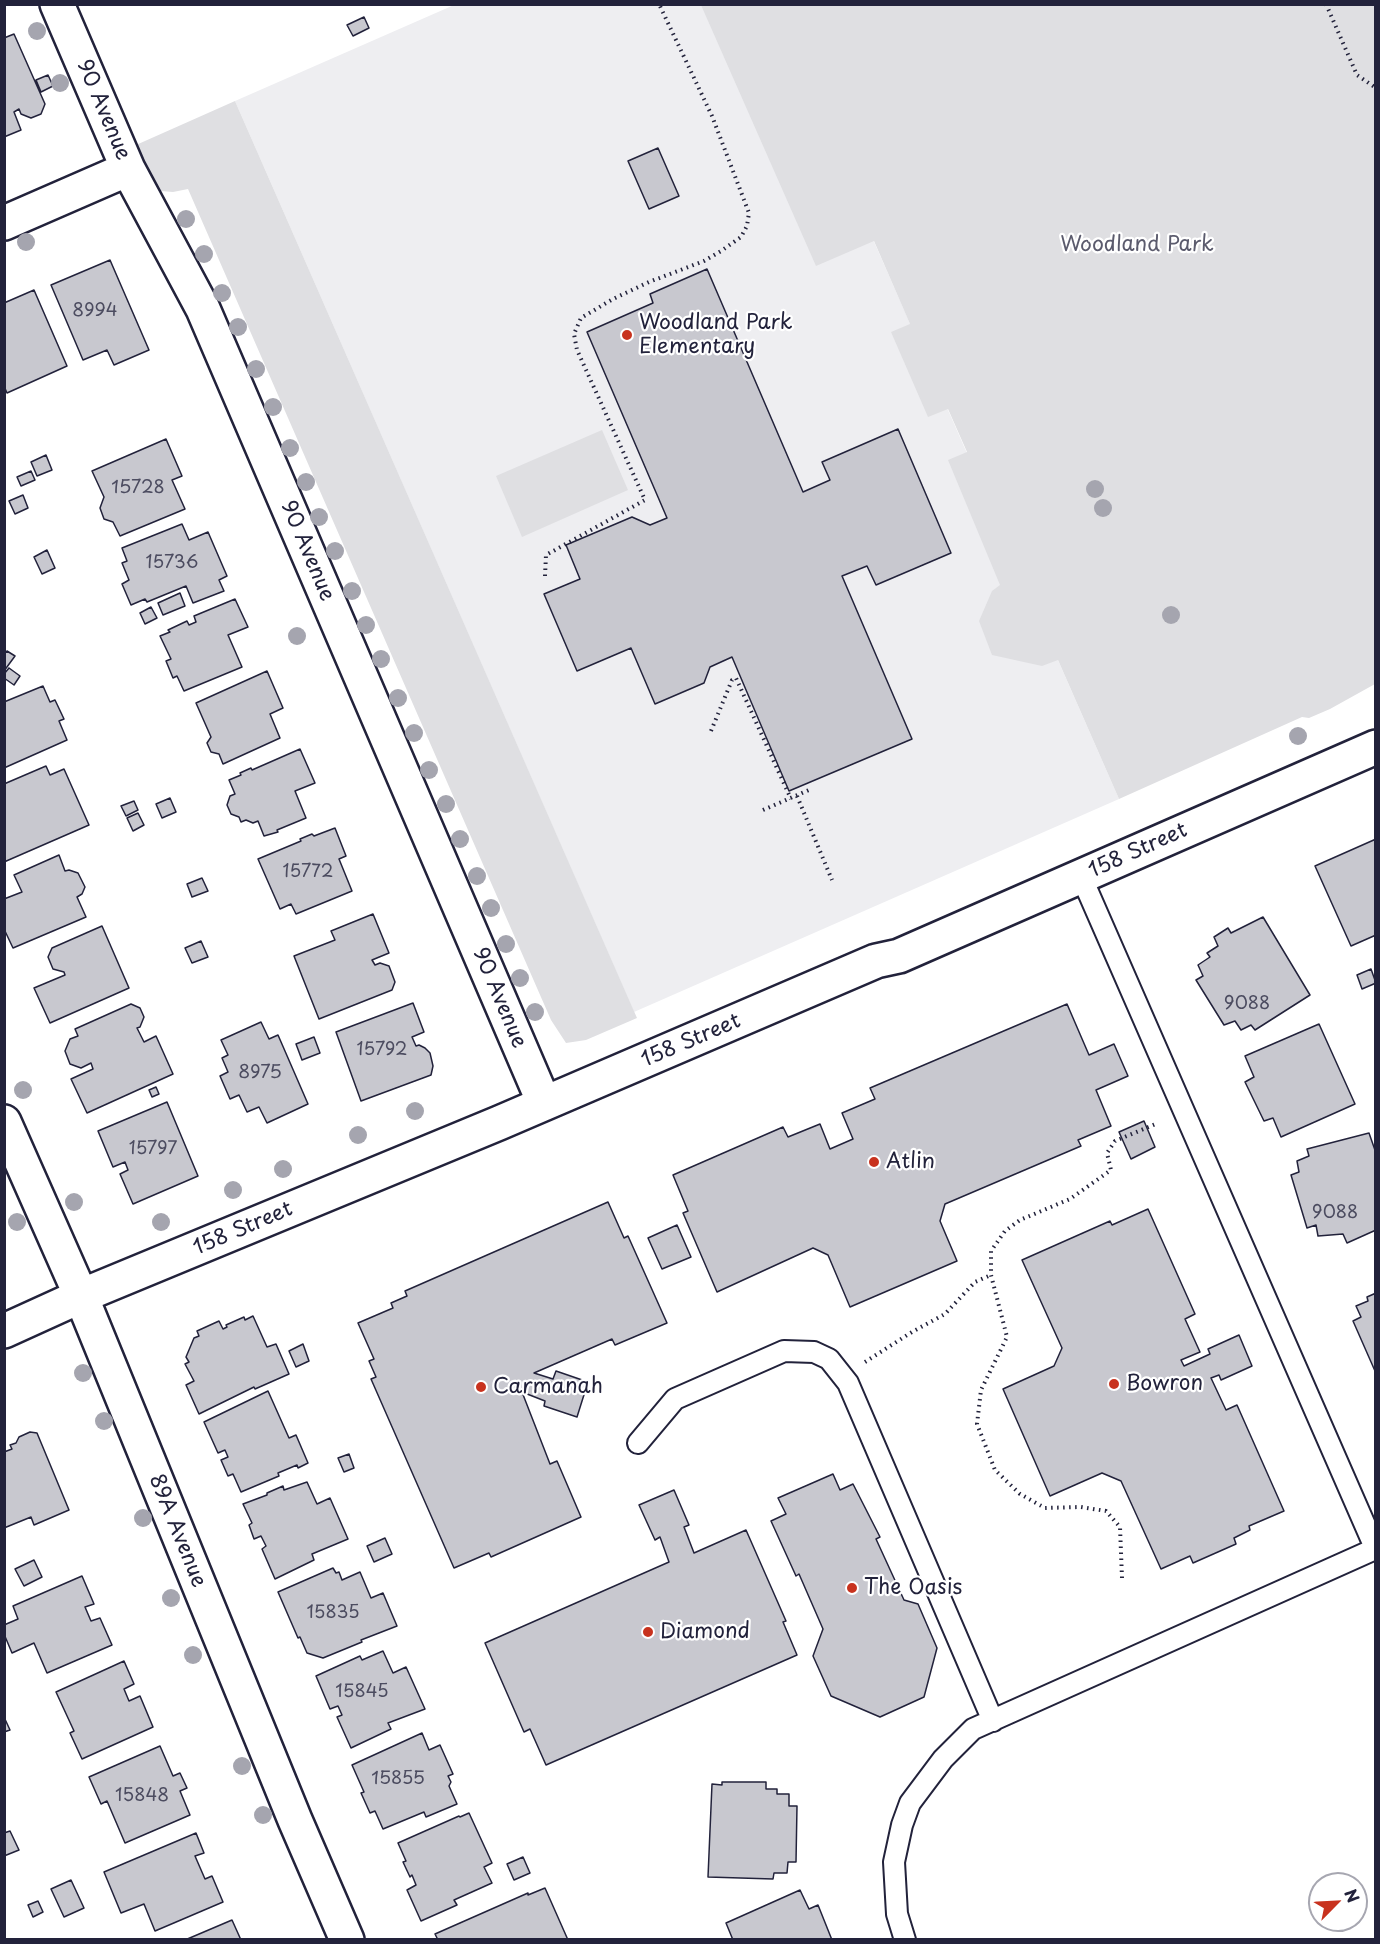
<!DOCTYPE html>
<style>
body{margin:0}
#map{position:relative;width:1380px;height:1944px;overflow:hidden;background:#fff;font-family:"Playpen Sans",sans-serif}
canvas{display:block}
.frame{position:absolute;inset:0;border:6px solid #22223b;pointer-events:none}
.north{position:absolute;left:1308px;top:1872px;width:60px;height:60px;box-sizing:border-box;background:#fff;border:2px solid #a7a7b1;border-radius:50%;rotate:66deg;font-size:16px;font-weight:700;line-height:24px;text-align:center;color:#22223b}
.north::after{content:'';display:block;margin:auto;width:21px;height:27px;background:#c8321e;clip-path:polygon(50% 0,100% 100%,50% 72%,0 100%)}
</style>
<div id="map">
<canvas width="1380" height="1944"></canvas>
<div class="frame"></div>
<div class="north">N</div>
</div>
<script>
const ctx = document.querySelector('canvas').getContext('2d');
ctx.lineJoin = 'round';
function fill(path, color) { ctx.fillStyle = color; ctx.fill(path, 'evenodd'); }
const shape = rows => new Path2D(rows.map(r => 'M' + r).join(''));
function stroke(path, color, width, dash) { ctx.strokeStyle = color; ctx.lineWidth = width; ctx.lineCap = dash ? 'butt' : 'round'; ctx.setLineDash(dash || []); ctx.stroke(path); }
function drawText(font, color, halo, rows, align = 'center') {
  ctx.font = font + ' "Playpen Sans",sans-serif'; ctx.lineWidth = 4.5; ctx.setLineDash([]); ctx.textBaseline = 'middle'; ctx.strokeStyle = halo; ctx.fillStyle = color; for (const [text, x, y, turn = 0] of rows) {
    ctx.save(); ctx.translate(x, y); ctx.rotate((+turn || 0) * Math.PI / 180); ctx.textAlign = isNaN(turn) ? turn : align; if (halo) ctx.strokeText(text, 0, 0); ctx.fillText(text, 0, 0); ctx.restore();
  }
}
const built = shape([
 [454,5,770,5,1119,799,634,1012,235,101]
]);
const green = shape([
 [701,5,1375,5,1375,684,1330,709,1309,718,1302,717,1119,799,1058,660,1042,666,992,655,979,621,992,591,1000,585,948,460,967,452,948,409,928,417,891,332,910,324,874,241,816,266],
 [235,101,637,1018,586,1040,566,1043,551,1020,188,189,173,192,161,191,136,145],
 [602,430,628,490,522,537,496,476]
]);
const building = shape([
 [364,17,369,28,353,36,347,25,364,17],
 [14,34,45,104,41,114,31,118,21,114,19,109,14,112,21,130,4,137,4,38,14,34],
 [48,75,53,86,41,92,36,80,48,75],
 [658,148,679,196,649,209,628,161,658,148],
 [110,260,149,350,114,365,107,350,83,360,51,285,110,260],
 [707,269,803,492,830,480,822,462,898,429,951,553,876,585,867,566,842,576,912,739,789,791,732,657,710,667,704,683,655,704,631,648,577,671,544,594,580,579,566,545,632,517,650,525,667,518,587,332,653,303,650,294,707,269],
 [34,290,67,366,7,393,4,386,4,303,34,290],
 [166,439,182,476,172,480,185,509,120,536,113,522,104,519,100,508,104,497,92,471,166,439],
 [46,455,52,470,37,476,31,462,46,455],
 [31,471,35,480,21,486,17,477,31,471],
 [23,495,28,508,15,514,9,501,23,495],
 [182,524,189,540,208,532,227,576,219,580,224,591,193,603,186,586,147,602,145,599,131,605,122,584,129,580,122,563,127,561,122,548,182,524],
 [47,550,55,568,42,574,34,557,47,550],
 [180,593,185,606,163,615,158,603,180,593],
 [235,599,248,627,228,635,242,667,184,691,177,676,173,678,166,661,171,659,160,636,170,632,168,630,187,621,189,625,196,622,194,616,235,599],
 [151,607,157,618,145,624,140,613,151,607],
 [7,651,15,656,4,671,4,654,7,651],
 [9,668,20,676,14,685,4,678,4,674,9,668],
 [267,671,283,708,270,714,280,738,223,764,219,754,211,752,207,743,211,737,196,703,267,671],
 [43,686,50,702,55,700,64,719,59,721,67,740,4,768,4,702,43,686],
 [300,749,315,783,295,791,306,818,277,830,278,832,264,836,258,821,253,823,246,820,241,822,239,817,231,814,227,805,230,796,235,794,229,780,241,775,240,773,251,768,252,770,300,749],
 [46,766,50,775,64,769,89,825,4,862,4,784,46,766],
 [170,798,176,812,162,818,156,804,170,798],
 [134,801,138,810,126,816,121,806,134,801],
 [138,813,144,825,133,831,127,818,138,813],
 [335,828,346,856,339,859,352,891,296,914,291,904,280,909,258,859,301,841,300,839,312,834,314,836,335,828],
 [1376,839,1376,935,1351,946,1315,866,1376,839],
 [59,855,65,871,69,870,78,873,85,887,82,894,77,897,86,917,13,948,4,929,4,899,22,892,14,875,59,855],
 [202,878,208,891,192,897,187,884,202,878],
 [373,914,389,953,372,960,375,965,380,963,389,966,395,982,392,990,319,1019,294,956,335,940,331,931,373,914],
 [1263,917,1310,995,1255,1030,1251,1025,1241,1030,1235,1021,1224,1025,1196,980,1203,976,1198,965,1210,957,1207,953,1218,946,1214,937,1228,928,1231,933,1263,917],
 [102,926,129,988,50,1023,34,988,65,975,64,972,53,969,48,957,52,948,102,926],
 [201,941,208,957,192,963,185,948,201,941],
 [1371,969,1376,983,1362,989,1357,975,1371,969],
 [413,1003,424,1032,412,1037,416,1046,419,1045,425,1048,430,1053,433,1066,431,1075,361,1101,336,1032,413,1003],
 [131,1004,140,1008,144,1017,140,1027,137,1028,144,1042,156,1036,173,1074,87,1113,71,1079,93,1069,91,1063,81,1068,70,1064,65,1051,70,1039,78,1036,75,1029,131,1004],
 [1067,1004,1089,1055,1114,1044,1128,1076,1096,1090,1111,1126,1078,1140,1081,1146,945,1204,940,1221,957,1261,850,1307,828,1255,813,1248,717,1292,683,1213,688,1211,673,1175,783,1127,788,1137,820,1124,830,1149,853,1139,842,1113,875,1099,870,1088,1067,1004],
 [261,1022,269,1039,278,1035,308,1104,267,1123,259,1107,247,1112,239,1095,230,1099,220,1076,228,1072,222,1058,228,1055,221,1040,261,1022],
 [1319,1024,1355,1104,1281,1137,1273,1118,1264,1121,1245,1082,1254,1077,1245,1056,1319,1024],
 [314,1037,320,1053,302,1060,296,1044,314,1037],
 [156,1087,159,1094,152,1097,149,1090,156,1087],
 [167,1102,198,1176,133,1204,120,1174,128,1170,125,1162,113,1167,98,1131,167,1102],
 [1144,1121,1155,1147,1131,1159,1119,1132,1144,1121],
 [1369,1133,1376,1153,1376,1230,1347,1243,1343,1234,1318,1236,1316,1225,1307,1228,1291,1175,1299,1172,1297,1161,1309,1156,1307,1149,1369,1133],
 [608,1202,624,1238,628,1236,667,1323,615,1345,612,1339,534,1373,553,1379,556,1371,588,1382,577,1417,544,1406,545,1401,522,1392,550,1464,557,1461,581,1517,491,1557,489,1553,454,1568,371,1379,376,1377,369,1361,374,1359,358,1323,393,1308,391,1303,407,1296,405,1291,608,1202],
 [1148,1209,1195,1314,1185,1319,1200,1352,1181,1360,1184,1366,1210,1354,1208,1349,1239,1335,1252,1366,1221,1380,1219,1375,1211,1378,1226,1410,1237,1405,1284,1511,1249,1526,1250,1530,1234,1538,1236,1544,1193,1563,1190,1556,1161,1569,1121,1481,1102,1473,1050,1496,1003,1389,1054,1366,1062,1348,1022,1260,1110,1221,1112,1225,1148,1209],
 [677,1225,691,1257,662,1269,648,1238,677,1225],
 [1376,1293,1376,1371,1375,1371,1353,1321,1361,1317,1356,1306,1368,1301,1367,1297,1376,1293],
 [253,1316,267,1347,276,1344,289,1374,255,1389,254,1387,199,1414,186,1385,194,1381,185,1364,189,1362,186,1357,194,1338,199,1336,197,1331,219,1321,223,1329,227,1327,226,1325,244,1317,245,1320,253,1316],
 [303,1344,309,1361,296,1367,289,1351,303,1344],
 [268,1391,289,1438,296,1435,308,1463,298,1468,297,1465,278,1473,279,1476,241,1492,233,1474,228,1476,221,1460,228,1457,225,1450,218,1453,204,1422,268,1391],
 [30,1432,37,1433,69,1510,34,1525,31,1517,4,1528,4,1452,12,1449,10,1445,16,1443,19,1437,30,1432],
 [349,1454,354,1468,344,1472,338,1458,349,1454],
 [833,1474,840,1490,853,1484,880,1537,876,1539,904,1600,918,1604,937,1648,924,1697,880,1717,831,1696,813,1656,823,1629,799,1574,796,1576,771,1521,786,1514,778,1498,833,1474],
 [307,1482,317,1504,330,1498,348,1539,312,1554,314,1560,275,1579,262,1549,266,1546,261,1536,254,1539,249,1525,252,1523,243,1504,267,1495,267,1493,283,1486,284,1490,307,1482],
 [674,1490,689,1525,684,1527,694,1553,746,1530,786,1621,783,1622,797,1655,546,1765,530,1729,524,1732,485,1643,669,1562,660,1537,655,1540,639,1505,674,1490],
 [385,1538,392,1554,374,1562,367,1546,385,1538],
 [34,1560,42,1577,24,1586,15,1569,34,1560],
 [333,1568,336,1573,339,1572,342,1580,360,1572,371,1598,383,1593,397,1626,361,1640,362,1642,323,1658,307,1653,300,1637,298,1638,278,1592,333,1568],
 [82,1576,94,1604,85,1607,91,1621,100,1618,112,1645,47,1673,34,1643,12,1653,4,1634,4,1625,18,1619,13,1606,82,1576],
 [383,1651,393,1673,406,1667,425,1709,388,1723,391,1729,351,1748,337,1717,342,1715,338,1706,330,1709,316,1676,360,1656,362,1660,383,1651],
 [124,1661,134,1684,124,1689,129,1701,140,1696,153,1727,82,1759,70,1733,74,1731,56,1692,124,1661],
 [4,1717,10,1730,4,1732,4,1717],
 [422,1733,429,1750,440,1745,453,1774,448,1776,451,1782,449,1786,457,1804,426,1817,424,1812,383,1829,375,1811,370,1813,361,1793,364,1792,352,1765,422,1733],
 [160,1746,173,1776,180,1773,187,1788,180,1791,190,1815,125,1843,107,1801,101,1804,89,1777,160,1746],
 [722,1782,766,1782,766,1789,777,1789,777,1794,789,1794,789,1806,797,1806,796,1862,788,1862,787,1873,774,1873,773,1879,708,1877,712,1784,722,1785,722,1782],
 [469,1813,492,1863,484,1867,492,1883,454,1900,457,1905,421,1921,407,1890,416,1885,412,1875,410,1877,403,1862,406,1861,398,1843,459,1816,460,1817,469,1813],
 [10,1831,19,1850,4,1856,4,1833,10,1831],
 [196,1833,204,1853,195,1856,205,1879,212,1876,223,1902,155,1931,144,1904,121,1913,104,1872,196,1833],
 [523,1857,530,1873,514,1880,507,1864,523,1857],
 [71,1880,84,1908,64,1917,51,1889,71,1880],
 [545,1888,568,1940,438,1940,435,1934,528,1893,528,1895,545,1888],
 [800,1890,809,1909,818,1905,832,1940,733,1940,726,1923,800,1890],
 [38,1901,43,1912,33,1917,28,1905,38,1901],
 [232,1920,241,1940,185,1940,232,1920]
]);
const path = shape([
 [1326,4,1357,75,1376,88],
 [545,576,546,555,645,500,577,350,574,334,581,318,613,299,649,282,704,261,721,251,741,237,747,226,749,213,712,116,659,4],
 [711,731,732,680,736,678,791,799],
 [797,796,832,880],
 [763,810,809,790],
 [865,1362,912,1332,945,1314,975,1282,991,1275],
 [1122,1578,1120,1527,1106,1511,1081,1507,1045,1508,1020,1494,995,1470,977,1424,981,1390,1007,1337,991,1275,991,1251,1005,1231,1020,1220,1070,1199,1111,1170,1107,1153,1115,1141,1158,1123]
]);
const service = shape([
 [1081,876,1376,1550],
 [638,1443,675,1399,784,1351,814,1352,829,1359,848,1383,993,1721],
 [905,1940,897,1914,894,1862,902,1825,910,1803,943,1759,973,1729,1375,1549]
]);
const minor = shape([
 [57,4,128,169,203,309,544,1103],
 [4,223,128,169],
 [4,1122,81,1296,295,1820,347,1940],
 [4,1331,81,1296,499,1123,876,961,899,956,1376,747]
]);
const trees = [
 [37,31],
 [60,83],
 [186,219],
 [26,242],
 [204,254],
 [222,293],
 [238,327],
 [256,369],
 [273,407],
 [290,448],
 [306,482],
 [1095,489],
 [1103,508],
 [319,517],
 [335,551],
 [352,591],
 [1171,615],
 [366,625],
 [297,636],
 [381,659],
 [398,698],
 [414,733],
 [1298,736],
 [429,770],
 [446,804],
 [460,839],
 [477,876],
 [491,908],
 [506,944],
 [520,978],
 [535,1012],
 [23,1090],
 [415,1111],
 [358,1135],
 [283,1169],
 [233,1190],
 [74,1202],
 [17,1222],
 [161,1222],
 [83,1373],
 [104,1421],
 [143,1518],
 [171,1598],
 [193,1655],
 [242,1766],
 [263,1815]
];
const markers = [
 [627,335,6,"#c8321e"],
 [874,1162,6,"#c8321e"],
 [1114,1384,6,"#c8321e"],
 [481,1387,6,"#c8321e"],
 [852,1588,6,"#c8321e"],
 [648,1632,6,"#c8321e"]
];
const numberNames = [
 ["8994",95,311],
 ["15728",138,488],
 ["15736",172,563],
 ["15772",308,872],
 ["9088",1247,1004],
 ["15792",382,1050],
 ["8975",260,1073],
 ["15797",153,1149],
 ["9088",1335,1213],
 ["15835",333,1613],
 ["15845",362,1692],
 ["15855",398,1779],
 ["15848",142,1796]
];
const streetNames = [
 ["90 Avenue",103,110,67],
 ["90 Avenue",307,551,67],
 ["158 Street",1138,851,-24],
 ["90 Avenue",499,998,67],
 ["158 Street",691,1041,-23],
 ["158 Street",243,1229,-23],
 ["89A Avenue",177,1531,68]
];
const parkNames = [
 ["Woodland Park",1137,245]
];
const poiNames = [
 ["Woodland Park",639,323],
 ["Elementary",639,347],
 ["Atlin",886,1162],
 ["Bowron",1126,1384],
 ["Carmanah",493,1387],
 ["The Oasis",864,1588],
 ["Diamond",660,1632]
];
fill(built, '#eeeef1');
fill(green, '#dfdfe2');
fill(building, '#c8c8cf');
stroke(building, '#22223b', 1.5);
stroke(service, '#22223b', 24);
stroke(minor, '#22223b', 38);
stroke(path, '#22223b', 4, [1.5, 4.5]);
stroke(service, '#fff', 20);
stroke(minor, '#fff', 33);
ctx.fillStyle = '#a5a5af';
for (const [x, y] of trees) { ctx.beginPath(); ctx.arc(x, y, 9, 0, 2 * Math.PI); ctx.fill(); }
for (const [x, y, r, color] of markers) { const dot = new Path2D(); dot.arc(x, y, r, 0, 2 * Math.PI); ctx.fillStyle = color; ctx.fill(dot); stroke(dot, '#fff', 2); }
drawText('18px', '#4c4c60', null, numberNames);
drawText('21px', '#22223b', '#fff', streetNames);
drawText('21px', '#5b5b6d', '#fff', parkNames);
drawText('21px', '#22223b', '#fff', poiNames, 'left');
</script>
